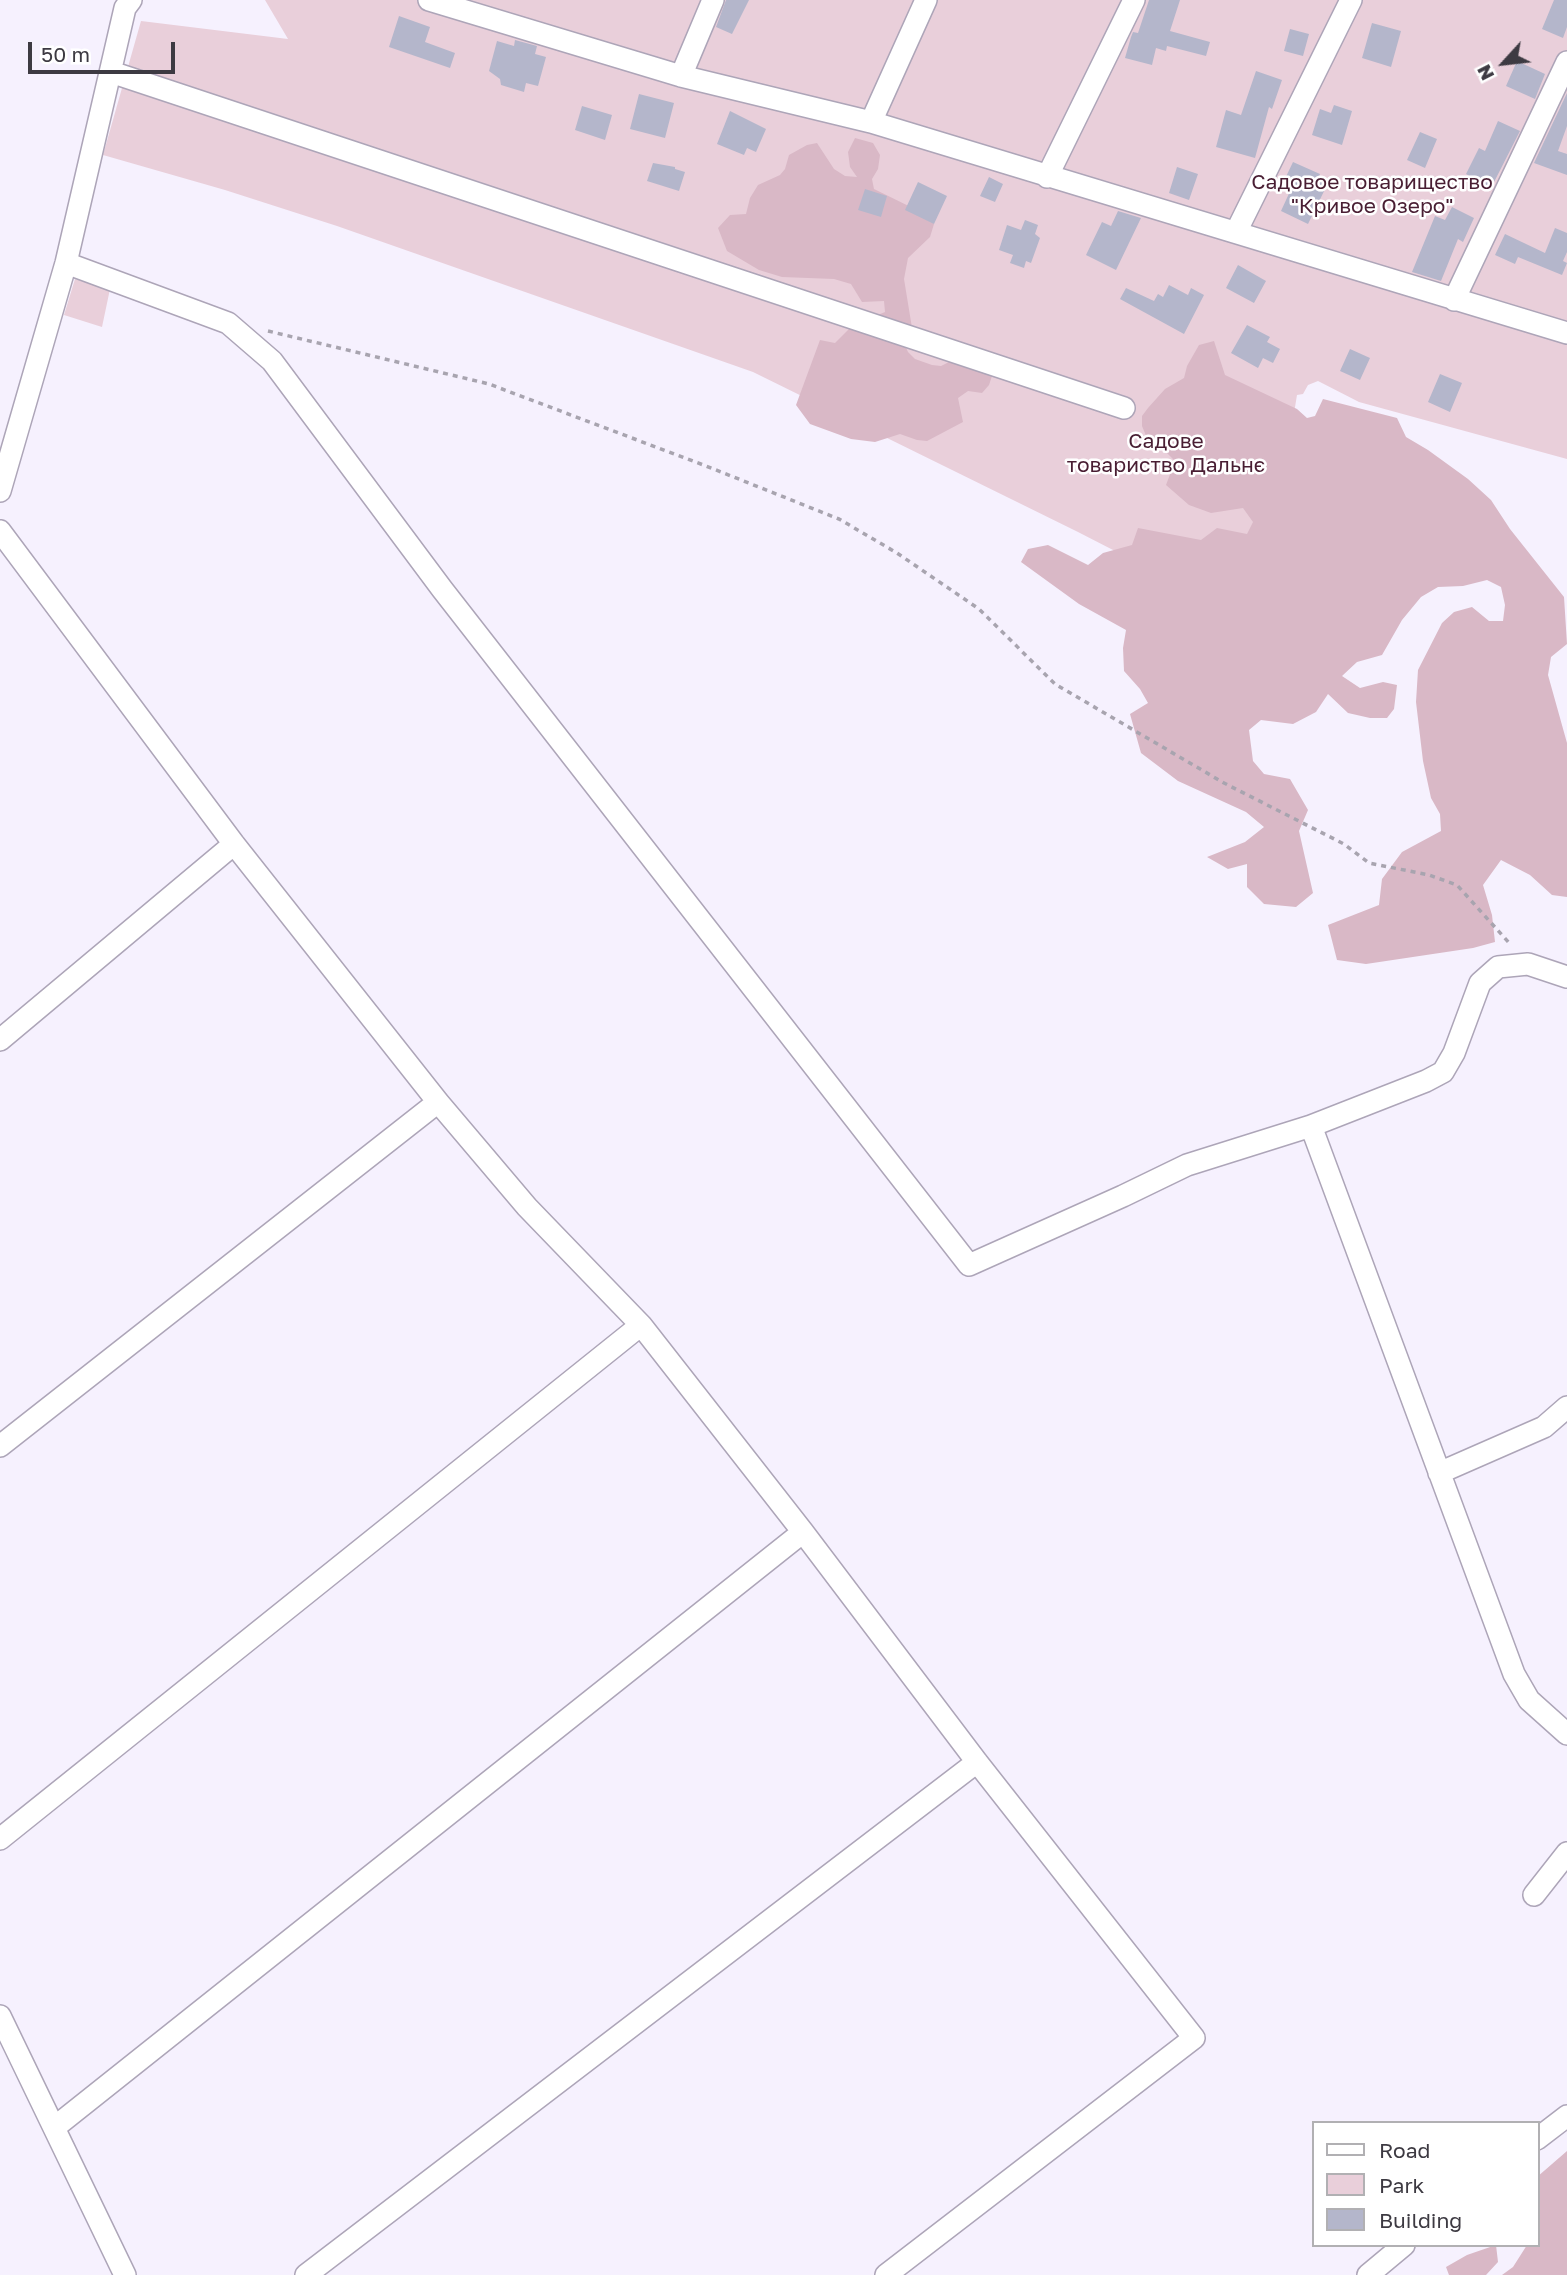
<!DOCTYPE html>
<meta charset="utf-8">
<style>
body{margin:0}
#map{position:relative;width:1567px;height:2275px;overflow:hidden;background:#f6f1fe;font-family:"Golos Text",sans-serif}
canvas{display:block}
.legend{position:absolute;left:1312px;top:2121px;width:228px;height:126px;box-sizing:border-box;background:#fff;border:2px solid #b1b0b3;margin:0;padding:9px 12px;list-style:none;font-size:21px;color:#3d3a42}
.legend li{display:flex;align-items:center;gap:14px;height:35px}
.legend b{width:35px;border:2px solid #b1b0b3}
.north{position:absolute;left:1469px;top:28px;width:70px;height:70px;-webkit-text-stroke:5px #fff;paint-order:stroke;rotate:243deg;font-size:19px;font-weight:700;line-height:28px;text-align:center;color:#3d3a42}
.north::after{content:'';display:block;margin:auto;width:24px;height:32px;background:#3d3a42;clip-path:polygon(50% 0,100% 100%,50% 72%,0 100%)}
.scale{position:absolute;left:28px;top:42px;width:147px;height:32px;box-sizing:border-box;border:4px solid #3d3a42;border-top:0;padding-left:9px;font-size:21px;line-height:24px;white-space:nowrap;color:#3d3a42;-webkit-text-stroke:5px #fff;paint-order:stroke}
</style>
<div id="map">
<canvas width="1567" height="2275"></canvas>
<ul class="legend">
<li><b style="height:9px;background:#fff"></b>Road</li>
<li><b style="height:19px;background:#e9cfda"></b>Park</li>
<li><b style="height:19px;background:#b4b6cb"></b>Building</li>
</ul>
<div class="north">N</div>
<div class="scale">50 m</div>
</div>
<script>
const ctx = document.querySelector('canvas').getContext('2d');
ctx.lineJoin = 'round';
function fill(path, color) { ctx.fillStyle = color; ctx.fill(path, 'evenodd'); }
const shape = rows => new Path2D(rows.map(r => 'M' + r).join(''));
function stroke(path, color, width, dash) { ctx.strokeStyle = color; ctx.lineWidth = width; ctx.lineCap = dash ? 'butt' : 'round'; ctx.setLineDash(dash || []); ctx.stroke(path); }
function drawText(font, color, halo, rows, align = 'center') {
  ctx.font = font + ' "Golos Text",sans-serif'; ctx.lineWidth = 5; ctx.setLineDash([]); ctx.textBaseline = 'middle'; ctx.strokeStyle = halo; ctx.fillStyle = color; for (const [text, x, y, turn = 0] of rows) {
    ctx.save(); ctx.translate(x, y); ctx.rotate((+turn || 0) * Math.PI / 180); ctx.textAlign = isNaN(turn) ? turn : align; if (halo) ctx.strokeText(text, 0, 0); ctx.fillText(text, 0, 0); ctx.restore();
  }
}
const green = shape([
 [265,0,1567,0,1567,459,1359,402,1318,381,1308,385,1303,394,1297,395,1259,625,1078,532,753,372,337,226,225,190,103,155,141,21,288,39],
 [75,279,110,289,102,327,64,315]
]);
const forest = shape([
 [855,138,873,143,880,155,878,169,872,179,874,189,927,215,934,224,930,237,908,258,904,279,912,328,902,339,908,352,915,359,932,365,941,366,951,361,961,365,989,363,993,373,989,385,982,393,968,391,958,398,963,422,927,441,917,440,900,434,875,442,851,439,810,424,796,405,820,340,835,343,852,326,885,312,884,301,862,302,851,284,834,279,782,277,759,270,727,251,718,228,730,215,746,214,750,198,758,185,780,175,785,169,789,155,807,145,817,143,834,169,845,176,857,177,850,167,848,152],
 [1214,341,1225,375,1297,409,1307,418,1315,416,1323,399,1397,418,1406,437,1428,450,1468,479,1491,500,1510,529,1564,597,1567,644,1551,657,1548,675,1567,743,1567,897,1552,895,1530,875,1501,860,1483,885,1492,915,1495,942,1473,948,1366,964,1337,960,1328,925,1379,905,1382,879,1402,852,1441,831,1440,814,1431,798,1423,761,1416,702,1418,670,1442,623,1454,612,1472,607,1489,621,1503,621,1505,605,1501,587,1487,580,1463,586,1438,587,1421,597,1402,620,1382,655,1357,662,1342,676,1360,688,1383,682,1397,685,1394,709,1387,718,1370,718,1348,713,1328,694,1316,712,1293,724,1261,720,1249,730,1253,761,1264,774,1290,779,1308,810,1299,831,1313,893,1296,907,1264,904,1247,887,1247,864,1228,869,1207,857,1245,842,1264,827,1246,812,1178,781,1141,753,1130,714,1148,703,1140,689,1124,671,1123,648,1126,630,1079,604,1021,562,1028,549,1048,545,1088,565,1103,553,1132,545,1138,528,1201,540,1217,528,1247,534,1253,522,1243,508,1211,513,1189,505,1166,485,1175,461,1166,452,1149,443,1142,426,1142,416,1148,408,1165,389,1184,378,1187,366,1199,345],
 [1567,2151,1567,2275,1502,2275,1513,2267,1527,2245,1537,2245,1537,2177],
 [1496,2245,1498,2262,1486,2275,1449,2275,1446,2267,1467,2255]
]);
const building = shape([
 [726,0,749,0,732,34,716,27],
 [1149,0,1180,0,1170,31,1210,42,1206,56,1167,46,1166,51,1156,48,1152,65,1125,58,1131,37,1133,32,1138,33],
 [1554,0,1567,0,1567,27,1563,38,1542,29],
 [399,16,430,27,425,42,455,53,450,68,389,47],
 [1372,23,1401,31,1391,67,1362,58],
 [1290,29,1309,34,1303,56,1284,51],
 [515,40,537,46,535,54,546,57,538,86,526,83,524,92,501,85,500,79,489,71,497,41,514,46],
 [1517,61,1545,74,1535,99,1506,86],
 [1256,71,1282,80,1272,109,1269,107,1255,158,1216,147,1226,110,1241,115],
 [1567,93,1567,126,1558,151,1567,154,1567,175,1534,163],
 [639,94,674,103,665,138,630,129],
 [1334,105,1352,111,1342,145,1312,135,1320,109,1331,113],
 [582,106,612,115,605,140,575,130],
 [730,111,766,129,756,152,747,148,744,155,717,144],
 [1498,121,1520,131,1491,188,1466,174,1479,148,1485,151],
 [1420,132,1437,139,1425,168,1407,160],
 [1293,162,1320,174,1318,179,1328,183,1308,224,1281,211,1292,187,1283,183],
 [653,163,675,167,675,169,685,172,679,191,647,181],
 [1177,167,1198,174,1189,200,1169,193],
 [989,177,1003,184,995,202,980,196],
 [918,182,947,196,934,224,905,210],
 [865,189,887,196,881,217,858,210],
 [1452,207,1474,218,1463,242,1458,239,1441,281,1412,272,1435,216,1445,220],
 [1118,211,1141,218,1116,270,1086,255,1102,222,1111,226],
 [1025,220,1038,225,1035,234,1040,238,1031,263,1026,261,1024,268,1010,263,1013,255,999,250,1007,225,1021,230],
 [1555,228,1567,233,1567,252,1563,261,1567,263,1562,275,1518,257,1515,264,1495,255,1505,234,1545,253],
 [1238,265,1266,281,1254,303,1226,288],
 [1169,285,1188,295,1191,288,1204,295,1184,334,1120,299,1126,288,1154,301,1158,294,1163,297],
 [1247,325,1270,337,1267,342,1280,349,1273,363,1263,358,1258,368,1231,353],
 [1350,349,1370,358,1360,380,1340,371],
 [1440,374,1462,383,1450,412,1428,402]
]);
const path = shape([
 [268,331,489,384,706,466,839,519,897,553,979,609,1055,684,1224,783,1344,844,1369,863,1429,875,1457,885,1511,945]
]);
const street = shape([
 [429,0,681,76,871,122,1567,333],
 [111,72,1124,408],
 [681,76,713,0],
 [871,122,926,0],
 [1047,177,1134,0],
 [1236,232,1351,0],
 [66,263,228,323,272,361,442,589,969,1265,1123,1196,1187,1165,1311,1126,1426,1081,1443,1072,1454,1053,1480,983,1498,967,1528,964,1567,977],
 [1454,300,1567,62],
 [0,491,66,263,125,8,131,0],
 [0,531,234,844,438,1102,527,1207,641,1325,803,1532,977,1762,1194,2038,886,2275],
 [0,1040,234,844],
 [1311,1126,1514,1674,1529,1700,1567,1734],
 [0,1446,438,1102],
 [1439,1473,1544,1427,1567,1407],
 [0,1839,641,1325],
 [1534,1895,1567,1853],
 [0,2016,125,2275],
 [55,2127,803,1532],
 [1537,2139,1567,2116],
 [306,2275,977,1762],
 [1368,2275,1404,2245]
]);
const parkNames = [
 ["Садовое товарищество",1372,182],
 ["\"Кривое Озеро\"",1372,206],
 ["Садове",1166,441],
 ["товариство Дальнє",1166,465]
];
fill(green, '#e9cfda');
fill(forest, '#d9b8c6');
fill(building, '#b4b6cb');
stroke(street, '#ada5b8', 24);
stroke(path, '#a8a4af', 3.5, [5, 5]);
stroke(street, '#fff', 21);
drawText('21px', '#491e33', '#fff', parkNames);
</script>
